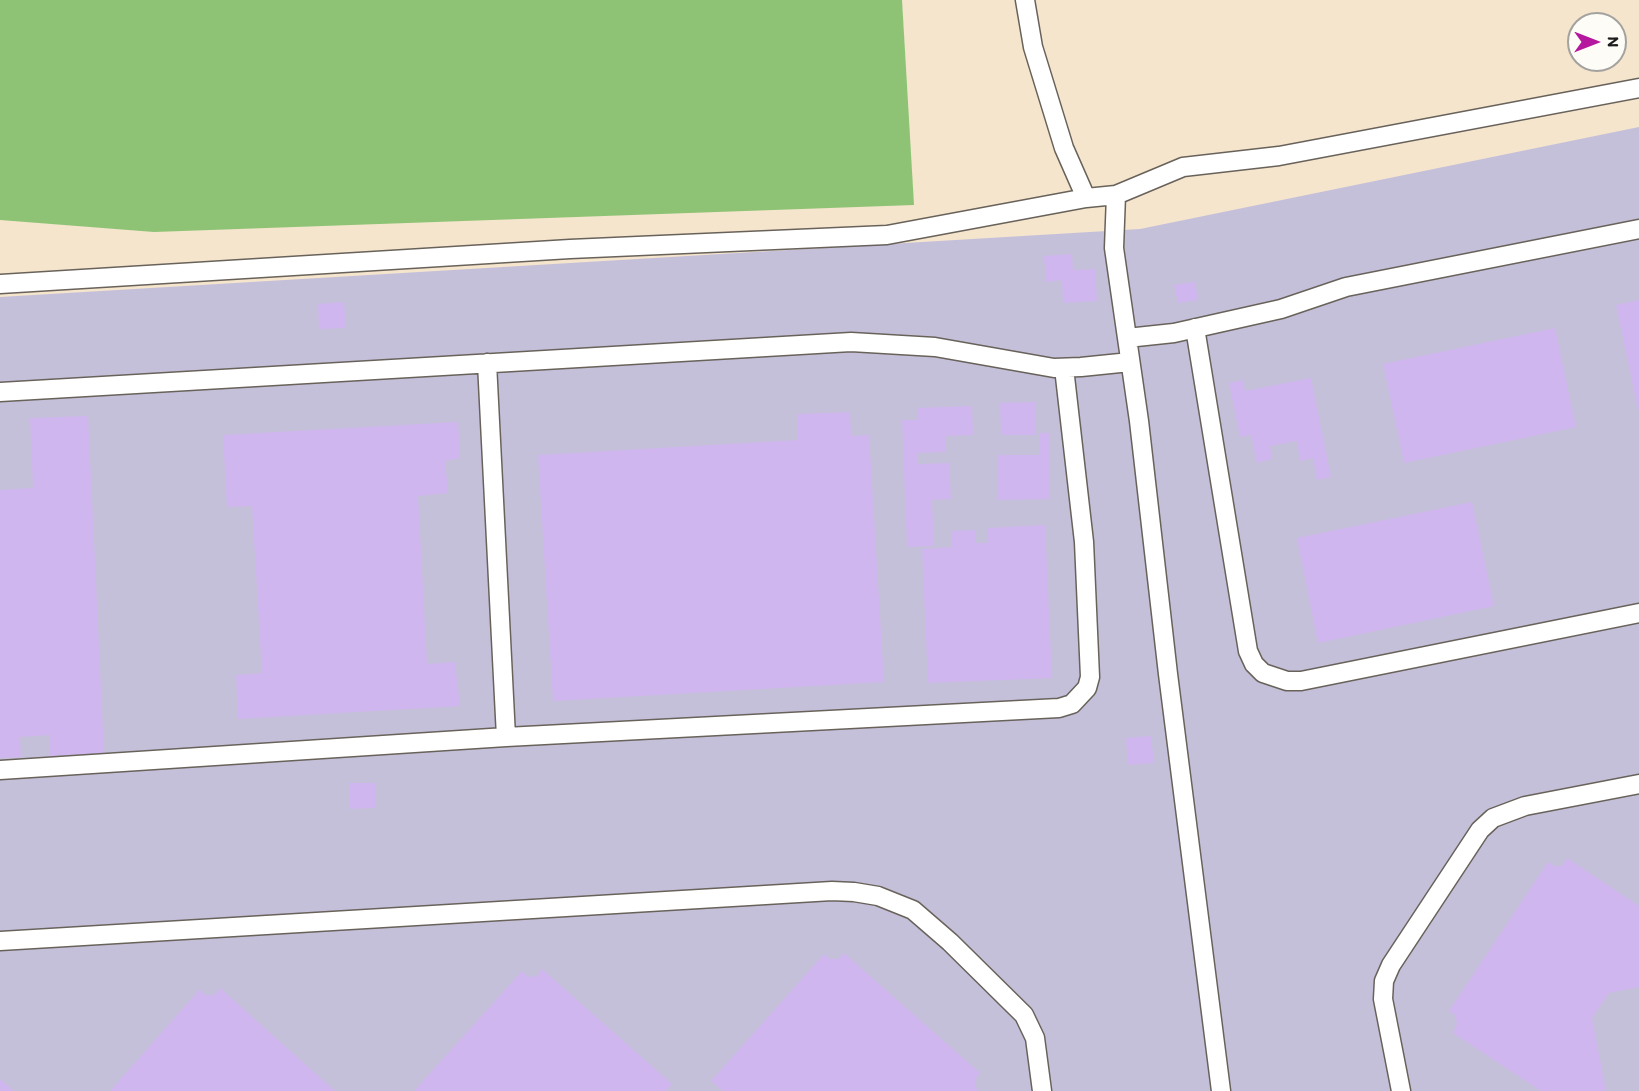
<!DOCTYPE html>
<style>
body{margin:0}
#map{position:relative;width:1639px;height:1091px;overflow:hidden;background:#f5e5cd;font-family:Itim,sans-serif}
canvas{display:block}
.north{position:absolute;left:1567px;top:12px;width:60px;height:60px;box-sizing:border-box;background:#fdfcf7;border:2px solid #a3a29f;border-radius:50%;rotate:90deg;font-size:16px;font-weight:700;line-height:24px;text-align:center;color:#1c1c1c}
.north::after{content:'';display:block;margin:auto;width:21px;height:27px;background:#b5179e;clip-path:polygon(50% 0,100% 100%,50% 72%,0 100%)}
</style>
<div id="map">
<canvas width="1639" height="1091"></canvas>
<div class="north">N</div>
</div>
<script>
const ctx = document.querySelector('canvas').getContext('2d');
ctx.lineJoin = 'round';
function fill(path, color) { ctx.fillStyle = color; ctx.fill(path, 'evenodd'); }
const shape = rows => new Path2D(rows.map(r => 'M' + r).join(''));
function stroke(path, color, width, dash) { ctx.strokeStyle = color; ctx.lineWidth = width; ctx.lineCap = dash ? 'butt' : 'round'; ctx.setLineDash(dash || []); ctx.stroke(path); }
const industrial = shape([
 [1639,127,1639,1091,0,1091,0,297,1140,229]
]);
const green = shape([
 [0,0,902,0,914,205,154,232,0,220]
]);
const building = shape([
 [1072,254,1073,270,1095,269,1097,301,1063,303,1062,280,1046,282,1044,256],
 [1195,282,1198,300,1178,303,1174,285],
 [1639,300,1639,410,1638,410,1616,305],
 [344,302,346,328,319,329,318,304],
 [1555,328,1576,427,1404,463,1383,364],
 [1311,378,1331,477,1317,480,1313,458,1300,461,1297,441,1270,446,1272,459,1257,463,1251,435,1240,437,1229,383,1243,380,1245,391],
 [1035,402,1036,435,1001,435,1000,403],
 [972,406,973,435,945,436,946,452,918,453,918,464,949,463,951,499,932,500,934,546,907,547,902,420,918,420,917,408],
 [850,412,851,436,869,435,884,682,553,701,538,455,798,440,798,414],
 [88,416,104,753,50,756,49,735,20,737,21,757,0,758,0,490,33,488,30,418],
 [458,422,460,458,445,461,448,493,418,496,427,664,455,662,460,706,238,719,236,675,262,673,252,506,227,507,223,435],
 [1039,433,1049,433,1049,499,997,500,997,455,1039,455],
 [1472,502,1494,606,1318,643,1297,538],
 [1045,525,1052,678,928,683,922,549,952,547,951,531,975,530,976,543,988,543,988,528],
 [1151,736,1154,763,1128,765,1126,738],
 [349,783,375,783,375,808,349,809],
 [1567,858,1639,906,1639,987,1609,993,1592,1018,1606,1091,1541,1091,1453,1033,1457,1024,1455,1015,1449,1011,1548,862,1556,867,1563,865],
 [844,953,980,1073,975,1080,975,1087,979,1091,723,1091,711,1081,824,954,830,959,839,959],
 [542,969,672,1084,666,1091,414,1091,522,971,528,977,537,976],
 [220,988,335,1091,110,1091,200,989,205,995,215,995],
 [0,1079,14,1091,0,1091]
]);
const lane = shape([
 [1025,0,1033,47,1064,148,1086,198],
 [1116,195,1114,248,1139,421,1168,674,1221,1091],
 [0,284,570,249,887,235,1086,198,1116,195,1183,167,1279,156,1639,88],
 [1195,328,1248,651,1254,664,1263,673,1287,681,1301,681,1639,613],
 [1127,338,1174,333,1281,309,1346,287,1639,229],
 [487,363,506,737],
 [0,392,851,342,935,347,1054,368,1081,367,1130,362],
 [0,770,506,737,1059,708,1072,704,1087,688,1090,677,1084,542,1064,368],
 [0,941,832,891,854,892,878,896,913,910,950,942,1024,1015,1035,1038,1042,1091],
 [1401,1091,1383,999,1384,981,1391,965,1480,830,1493,818,1525,806,1639,784]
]);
fill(industrial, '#c5c0da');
fill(green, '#8ec375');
fill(building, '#d0b6ee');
stroke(lane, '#68625a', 21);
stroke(lane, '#fff', 18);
</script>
